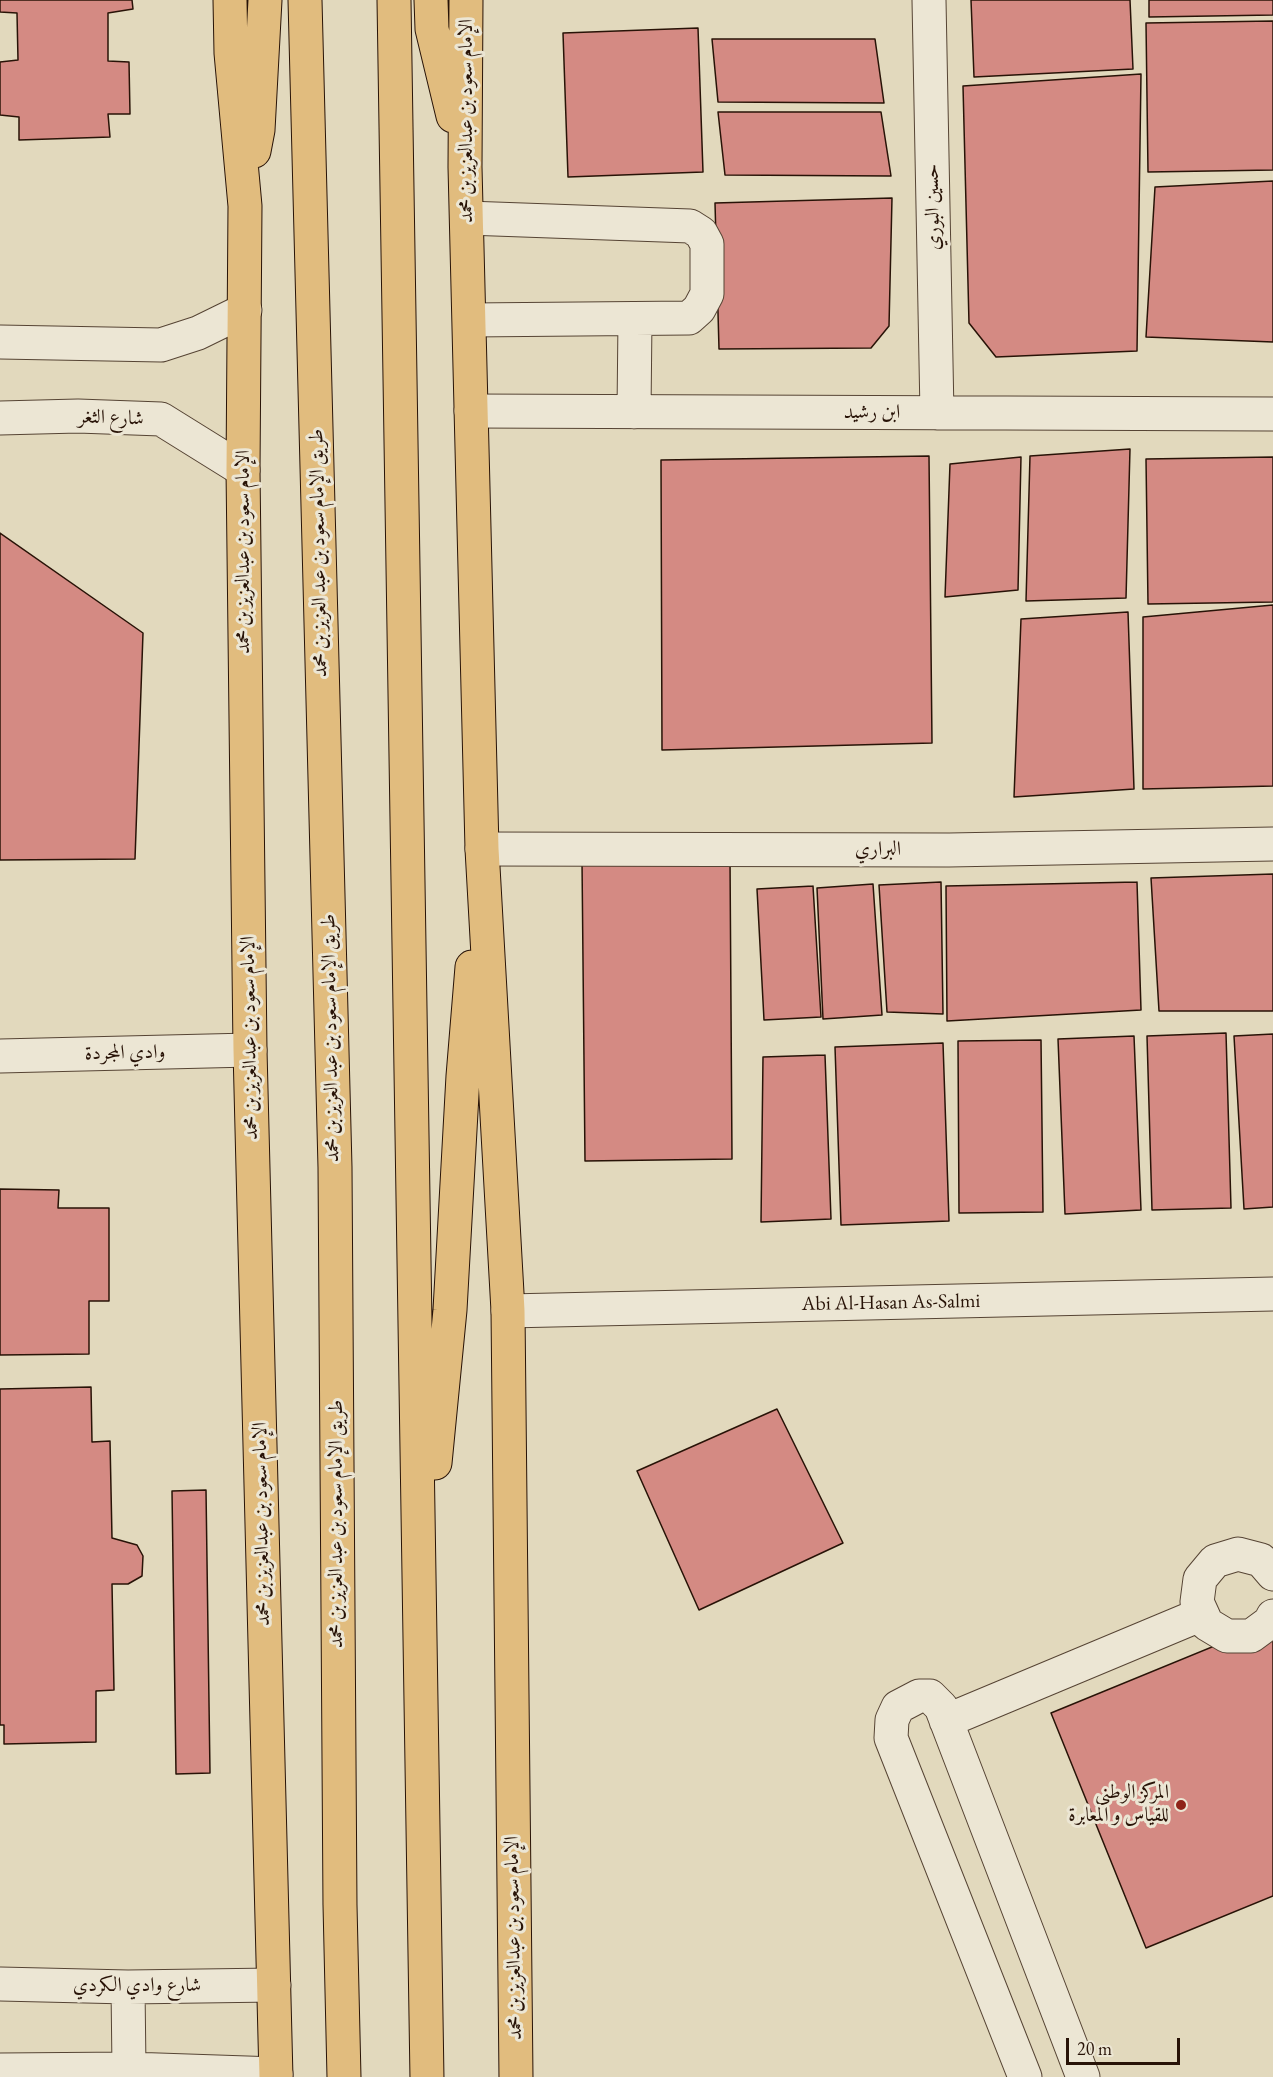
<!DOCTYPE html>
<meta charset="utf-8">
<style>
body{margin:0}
#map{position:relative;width:1273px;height:2077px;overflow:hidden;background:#e2d9bd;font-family:"EB Garamond",serif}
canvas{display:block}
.scale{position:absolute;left:1066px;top:2038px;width:114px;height:27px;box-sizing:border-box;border:3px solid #281307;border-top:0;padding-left:8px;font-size:18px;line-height:21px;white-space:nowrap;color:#281307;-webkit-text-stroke:4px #ece6d4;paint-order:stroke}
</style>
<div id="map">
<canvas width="1273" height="2077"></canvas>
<div class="scale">20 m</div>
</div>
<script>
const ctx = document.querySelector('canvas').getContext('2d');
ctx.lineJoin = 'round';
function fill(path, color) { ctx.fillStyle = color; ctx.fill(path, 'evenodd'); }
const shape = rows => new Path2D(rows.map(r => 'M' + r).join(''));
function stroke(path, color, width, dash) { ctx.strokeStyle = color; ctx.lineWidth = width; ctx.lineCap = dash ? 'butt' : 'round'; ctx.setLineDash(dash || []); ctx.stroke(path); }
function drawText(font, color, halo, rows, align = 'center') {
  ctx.font = font + ' "EB Garamond",Amiri,serif'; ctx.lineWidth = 6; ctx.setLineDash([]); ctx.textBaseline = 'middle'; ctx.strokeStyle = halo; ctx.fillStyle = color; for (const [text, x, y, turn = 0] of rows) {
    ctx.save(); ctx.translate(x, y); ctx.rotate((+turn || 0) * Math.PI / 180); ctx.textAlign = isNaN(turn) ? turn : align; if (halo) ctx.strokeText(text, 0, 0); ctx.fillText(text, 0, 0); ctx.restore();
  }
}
const building = shape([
 [0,0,132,0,133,9,108,13,108,61,129,62,130,114,108,114,110,137,19,140,19,117,0,115,0,62,18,60,17,13,0,12,0,0],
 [971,0,1130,0,1133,69,974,77,971,0],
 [1149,0,1273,0,1273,15,1149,17,1149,0],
 [1273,21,1273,170,1148,172,1146,23,1273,21],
 [698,28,703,172,568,177,563,33,698,28],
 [712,39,875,39,884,103,718,102,712,39],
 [1141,74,1137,351,996,357,969,323,963,86,1141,74],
 [718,112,881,112,891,176,725,175,718,112],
 [1273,181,1273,342,1146,337,1155,187,1273,181],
 [892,198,889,326,871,348,719,349,715,203,892,198],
 [1130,449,1126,598,1026,601,1030,456,1130,449],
 [929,456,932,743,662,750,661,460,929,456],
 [1021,457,1018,590,945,597,950,464,1021,457],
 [1273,457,1273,602,1148,604,1146,459,1273,457],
 [0,533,143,633,135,859,0,860,0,533],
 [1273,605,1273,786,1143,789,1143,617,1273,605],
 [1128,612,1134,789,1014,797,1021,619,1128,612],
 [730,859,732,1159,585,1161,582,861,730,859],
 [1273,874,1273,1011,1159,1011,1151,878,1273,874],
 [941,882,943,1014,887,1012,879,885,941,882],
 [1137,882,1141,1010,947,1021,946,886,1137,882],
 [873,884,882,1015,823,1019,817,888,873,884],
 [813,886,821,1017,764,1020,757,889,813,886],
 [1226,1033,1231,1208,1152,1210,1147,1036,1226,1033],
 [1273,1034,1273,1207,1244,1209,1234,1036,1273,1034],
 [1134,1036,1141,1210,1065,1214,1058,1039,1134,1036],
 [1041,1040,1043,1212,959,1213,958,1041,1041,1040],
 [943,1043,949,1221,841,1225,835,1047,943,1043],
 [825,1055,831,1219,761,1222,763,1057,825,1055],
 [0,1189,59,1190,58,1208,109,1208,109,1301,89,1301,89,1354,0,1355,0,1189],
 [91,1387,92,1442,110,1441,112,1538,137,1545,143,1556,142,1576,128,1584,112,1584,114,1690,96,1691,96,1742,4,1744,4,1725,0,1725,0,1389,91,1387],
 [777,1409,843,1543,699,1610,637,1471,777,1409],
 [206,1490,210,1773,176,1774,172,1491,206,1490],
 [1273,1622,1273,1896,1146,1948,1051,1713,1273,1622]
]);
const minor = shape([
 [929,0,937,413],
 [467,218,690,226,701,233,707,244,707,294,699,309,689,318,470,320],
 [0,342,161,345,198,333,245,310],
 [471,411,1273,414],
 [634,412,635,319],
 [0,418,78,416,161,419,243,470],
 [482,849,949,850,1273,844],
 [0,1056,250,1050],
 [508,1311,1273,1294],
 [1273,1574,1261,1560,1238,1554,1215,1561,1200,1579,1197,1602,1207,1624,1227,1636,1251,1636,1270,1622,1273,1616],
 [946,1721,1202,1614],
 [0,1984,128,1987,274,1985],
 [128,1987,129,2069],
 [0,2070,129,2069,276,2074],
 [1025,2077,891,1738,892,1720,898,1707,919,1696,930,1696,941,1707,1083,2077]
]);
const major = shape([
 [230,0,231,53,245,206,243,470,250,1050,276,2077],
 [305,0,335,1167,340,1905,344,2077],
 [394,0,427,2077],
 [431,0,432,29,453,116],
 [466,0,465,167,482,849,508,1311,516,2077],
 [254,151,258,130,265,0],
 [435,1463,450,1310,463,1076,472,967]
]);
const markers = [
 [1181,1805,6,"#8f2418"]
];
const streetNames = [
 ["الإمام سعود بن عبدالعزيز بن محمد",467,121,-90],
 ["حسين البوري",933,207,-91],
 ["ابن رشيد",872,413],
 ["شارع الثغر",111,418,2],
 ["الإمام سعود بن عبدالعزيز بن محمد",244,552,-90],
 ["طريق الإمام سعود بن عبد العزيز بن محمد",319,553,-91],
 ["البراري",878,850],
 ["الإمام سعود بن عبدالعزيز بن محمد",250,1038,-91],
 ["طريق الإمام سعود بن عبد العزيز بن محمد",331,1038,-91],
 ["وادي المجردة",125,1053,-1],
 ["Abi Al-Hasan As-Salmi",891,1303,-1],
 ["الإمام سعود بن عبدالعزيز بن محمد",262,1524,-91],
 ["طريق الإمام سعود بن عبد العزيز بن محمد",337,1524,-90],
 ["الإمام سعود بن عبدالعزيز بن محمد",514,1938,-91],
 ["شارع وادي الكردي",137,1986]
];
const poiNames = [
 ["المركز الوطني",1169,1793],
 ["للقياس و المعابرة",1169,1816]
];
fill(building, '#d48a83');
stroke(building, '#281307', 1.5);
stroke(minor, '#564434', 35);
stroke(major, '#281307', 35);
stroke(minor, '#ece6d4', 33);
stroke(major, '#e1bc7e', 33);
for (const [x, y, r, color] of markers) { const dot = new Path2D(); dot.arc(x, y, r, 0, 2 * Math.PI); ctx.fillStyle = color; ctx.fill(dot); stroke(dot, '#ece6d4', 2); }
drawText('20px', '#281307', '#ece6d4', streetNames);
drawText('20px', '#281307', '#ece6d4', poiNames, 'right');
</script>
